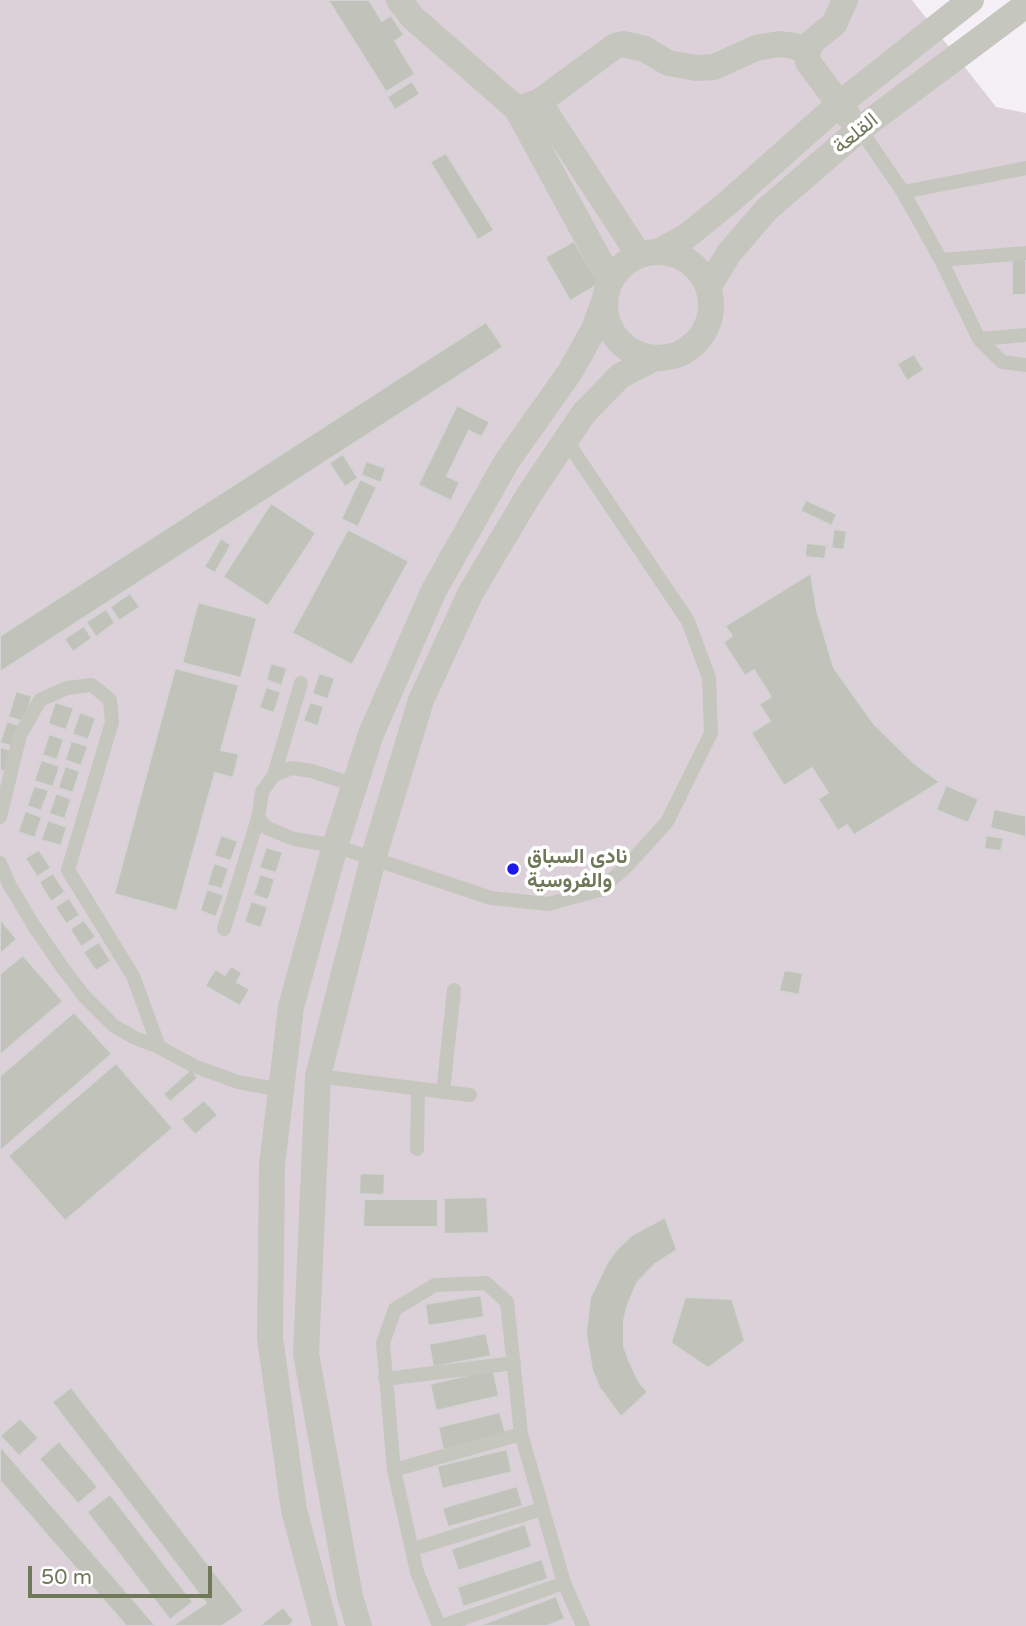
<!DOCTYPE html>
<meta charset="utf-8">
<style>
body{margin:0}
#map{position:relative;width:1026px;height:1626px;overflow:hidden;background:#f4f0f5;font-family:"Varela Round",sans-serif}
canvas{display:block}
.scale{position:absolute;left:28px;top:1566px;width:184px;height:32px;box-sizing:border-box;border:4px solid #70785a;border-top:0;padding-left:9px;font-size:21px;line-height:24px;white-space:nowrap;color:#70785a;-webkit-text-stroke:5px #fff;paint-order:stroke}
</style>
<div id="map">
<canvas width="1026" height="1626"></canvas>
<div class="scale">50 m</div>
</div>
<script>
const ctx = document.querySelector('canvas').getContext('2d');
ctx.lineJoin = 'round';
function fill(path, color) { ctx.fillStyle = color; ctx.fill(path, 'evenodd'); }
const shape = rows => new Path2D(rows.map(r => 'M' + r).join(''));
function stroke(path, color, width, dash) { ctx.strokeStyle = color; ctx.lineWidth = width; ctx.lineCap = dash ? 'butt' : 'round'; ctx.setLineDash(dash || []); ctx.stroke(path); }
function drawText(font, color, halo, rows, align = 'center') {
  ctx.font = font + ' "Varela Round",Vazirmatn,sans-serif'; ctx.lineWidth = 7; ctx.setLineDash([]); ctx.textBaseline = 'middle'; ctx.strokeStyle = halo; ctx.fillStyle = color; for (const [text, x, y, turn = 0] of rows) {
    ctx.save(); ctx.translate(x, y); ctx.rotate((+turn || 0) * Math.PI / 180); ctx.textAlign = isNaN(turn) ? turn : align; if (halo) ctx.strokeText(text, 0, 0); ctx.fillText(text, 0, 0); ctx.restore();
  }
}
const green = shape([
 [0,0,912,0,996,107,1026,113,1026,1626,0,1626]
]);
const building = shape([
 [328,0,369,0,382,21,391,15,404,35,395,41,415,74,386,92,328,0],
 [412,81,420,94,395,110,387,97,412,81],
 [446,153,494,230,478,240,430,162,446,153],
 [574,241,599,284,570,301,545,257,574,241],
 [1012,259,1026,259,1026,295,1012,295,1012,259],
 [486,322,503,347,0,672,0,636,486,322],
 [914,354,924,370,907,381,897,364,914,354],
 [457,405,490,422,482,437,469,431,447,476,460,482,451,501,418,485,457,405],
 [343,454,358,478,345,487,329,463,343,454],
 [366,461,386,468,381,483,361,475,366,461],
 [360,479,377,487,358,527,341,519,360,479],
 [806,500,837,514,832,526,800,511,806,500],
 [271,503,316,533,268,606,223,577,271,503],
 [348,529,409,561,352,665,292,633,348,529],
 [834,529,847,531,844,550,831,548,834,529],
 [221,538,231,545,215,573,204,567,221,538],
 [806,543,827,545,825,559,805,557,806,543],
 [811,573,817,611,834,668,874,724,915,764,940,782,854,835,847,825,838,831,818,799,828,793,812,768,784,786,751,733,770,721,759,704,771,697,754,670,745,676,723,642,732,636,725,626,811,573],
 [130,593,140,607,119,621,110,607,130,593],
 [198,602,257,618,241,678,182,663,198,602],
 [106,609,115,623,96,637,86,622,106,609],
 [84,626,92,638,73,652,64,639,84,626],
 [271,663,287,668,282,686,266,680,271,663],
 [175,668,239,685,221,750,239,754,233,778,215,773,177,911,114,894,175,668],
 [319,673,335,678,328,699,312,694,319,673],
 [266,687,281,692,274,713,259,708,266,687],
 [16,691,32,696,24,722,8,717,16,691],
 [55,702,74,708,66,730,48,724,55,702],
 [310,702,324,706,318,726,303,721,310,702],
 [80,712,96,718,88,740,72,734,80,712],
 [7,721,21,726,14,747,0,743,7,721],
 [49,734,64,739,57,760,42,755,49,734],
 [71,741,88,746,81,766,65,760,71,741],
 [0,747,14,751,7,773,0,770,0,747],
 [41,760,60,766,53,787,34,781,41,760],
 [65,766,80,771,73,793,58,788,65,766],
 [946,785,979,799,968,823,936,810,946,785],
 [34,786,49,790,41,811,27,806,34,786],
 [56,793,71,799,65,819,49,814,56,793],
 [994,809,1026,816,1026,837,990,828,994,809],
 [25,811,42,817,35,838,18,832,25,811],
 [48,820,67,827,61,846,41,840,48,820],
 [221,835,238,841,231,861,214,856,221,835],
 [986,835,1004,838,1001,851,984,849,986,835],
 [266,847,283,852,276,873,259,868,266,847],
 [39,850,51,868,37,877,25,858,39,850],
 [214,863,229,868,222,889,207,885,214,863],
 [53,873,65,892,51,902,39,882,53,873],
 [260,874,275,879,268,900,253,895,260,874],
 [207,889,224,895,216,917,200,911,207,889],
 [69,898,80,915,66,924,55,907,69,898],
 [251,901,268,907,261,928,244,922,251,901],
 [0,919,17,939,0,954,0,919],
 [84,920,96,937,81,947,70,929,84,920],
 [99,942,111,961,96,971,83,952,99,942],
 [23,955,63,1001,0,1055,0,974,23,955],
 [231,966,242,973,237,982,250,989,240,1006,205,986,215,969,225,975,231,966],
 [784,970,803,973,799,995,779,991,784,970],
 [74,1012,112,1054,0,1151,0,1076,74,1012],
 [116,1063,173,1128,65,1221,8,1156,116,1063],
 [191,1069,198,1078,170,1102,163,1094,191,1069],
 [204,1100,218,1115,195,1135,181,1119,204,1100],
 [360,1173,385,1174,384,1195,359,1194,360,1173],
 [487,1197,489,1233,444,1234,444,1198,487,1197],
 [364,1199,438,1199,438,1227,363,1227,364,1199],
 [665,1217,677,1250,655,1264,637,1283,627,1307,624,1321,624,1346,628,1358,639,1382,648,1392,621,1417,599,1387,592,1370,586,1334,590,1298,607,1263,618,1248,632,1235,665,1217],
 [481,1295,484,1317,428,1326,425,1304,481,1295],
 [685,1297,732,1299,745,1341,708,1368,671,1343,685,1297],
 [486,1333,491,1356,433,1367,429,1344,486,1333],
 [493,1369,499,1396,436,1411,430,1384,493,1369],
 [71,1387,244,1611,222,1626,172,1626,206,1603,52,1402,71,1387],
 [500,1412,506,1434,443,1450,438,1427,500,1412],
 [20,1418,39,1438,19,1456,0,1436,20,1418],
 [59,1441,98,1487,78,1504,39,1459,59,1441],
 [0,1446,156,1626,126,1626,0,1481,0,1446],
 [507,1449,512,1472,442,1489,437,1466,507,1449],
 [517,1486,523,1506,448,1527,442,1508,517,1486],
 [110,1494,193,1602,170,1620,87,1512,110,1494],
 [525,1524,532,1547,458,1571,451,1549,525,1524],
 [542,1559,548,1579,463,1607,457,1587,542,1559],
 [556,1596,565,1619,547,1626,478,1626,556,1596],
 [283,1607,294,1621,289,1626,259,1626,283,1607]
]);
const service = shape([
 [860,129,903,192,941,260,979,339,1002,362,1026,365],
 [903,192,1026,168],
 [941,260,1026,253],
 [979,339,1026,335],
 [274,775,301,683],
 [355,785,312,771,292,768,274,775,262,792,258,818,267,828,294,839,335,846,491,898,548,904,600,890,627,866,667,822,711,733,709,678,688,621,566,440],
 [0,817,20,735,40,700,67,688,92,685,110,700,112,722,68,870,133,976,159,1047],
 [0,863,9,884,34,926,62,967,84,996,114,1026,135,1038,159,1047,194,1066,238,1082,281,1090],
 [224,929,258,818],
 [318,1076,470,1095],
 [443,1092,454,990],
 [417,1149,418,1089],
 [385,1379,514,1363],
 [394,1470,521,1434],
 [413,1549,542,1509],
 [439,1626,417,1572,394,1470,383,1343,395,1309,435,1285,486,1283,507,1302,521,1434,564,1583,583,1626],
 [442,1626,564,1583]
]);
const minor = shape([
 [399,0,412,17,517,109,539,102,615,46,623,44,645,49,668,63,696,68,714,67,756,48,779,44,795,46,807,52],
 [845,0,834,24,812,42,807,52,808,62,849,117],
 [539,102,639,255],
 [517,109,610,280],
 '605 305a53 53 0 1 1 106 0a53 53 0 1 1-106 0Z',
 [658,252,687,236,730,201,838,105,971,0],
 [709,286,729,253,767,209,860,129,1026,5],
 [325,1626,294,1510,270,1338,272,1165,291,1007,335,846,371,734,434,590,507,461,570,372,594,329,605,298],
 [359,1626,350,1597,306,1354,318,1076,373,859,421,700,471,592,530,493,584,413,620,376,653,359]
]);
const markers = [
 [513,869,7,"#1d18ed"]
];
const streetNames = [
 ["القلعة",856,134,-39]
];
const poiNames = [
 ["نادي السباق",527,857],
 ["والفروسية",527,881]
];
fill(green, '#dcd1d8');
fill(building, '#c1c2b9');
stroke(building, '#d5d3d6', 2);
stroke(service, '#c5c7bf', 14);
stroke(minor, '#c5c7bf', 26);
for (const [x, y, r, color] of markers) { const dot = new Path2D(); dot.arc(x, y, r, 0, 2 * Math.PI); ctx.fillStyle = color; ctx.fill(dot); stroke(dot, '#fff', 2.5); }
drawText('21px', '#70785a', '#fff', streetNames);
drawText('bold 21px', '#70785a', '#fff', poiNames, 'left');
</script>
